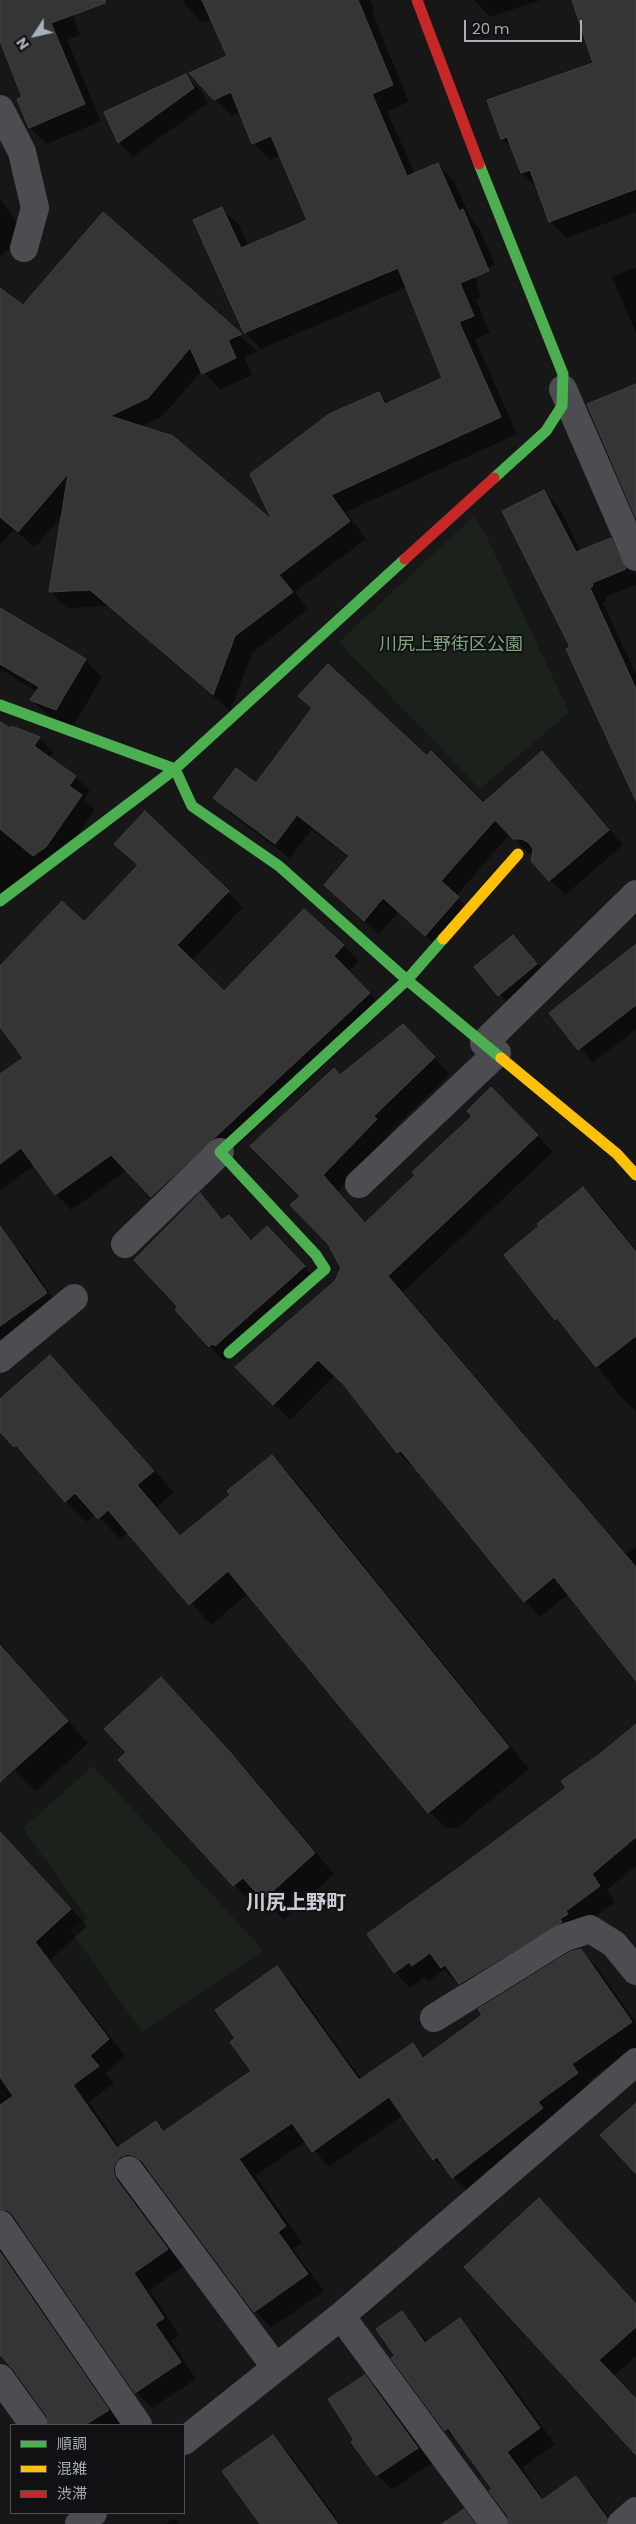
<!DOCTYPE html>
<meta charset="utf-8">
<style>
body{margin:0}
#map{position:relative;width:636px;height:2524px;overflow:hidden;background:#171717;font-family:Poppins,"Noto Sans JP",sans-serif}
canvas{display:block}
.legend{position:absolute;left:10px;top:2424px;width:175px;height:90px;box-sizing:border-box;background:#111113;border:1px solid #4d5055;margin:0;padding:6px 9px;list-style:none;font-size:15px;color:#a7afb9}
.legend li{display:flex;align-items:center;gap:10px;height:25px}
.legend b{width:25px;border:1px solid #4d5055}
.north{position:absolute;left:10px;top:10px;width:50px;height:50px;-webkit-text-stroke:4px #111113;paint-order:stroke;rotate:235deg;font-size:14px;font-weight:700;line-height:20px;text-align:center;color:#a7afb9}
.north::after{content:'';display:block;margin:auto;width:18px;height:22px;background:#a7afb9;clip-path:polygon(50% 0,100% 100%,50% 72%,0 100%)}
.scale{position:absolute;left:464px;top:20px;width:118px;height:22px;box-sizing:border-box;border:2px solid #a7afb9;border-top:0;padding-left:6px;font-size:15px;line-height:18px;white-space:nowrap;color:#a7afb9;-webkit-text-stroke:4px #111113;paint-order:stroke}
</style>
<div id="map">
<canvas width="636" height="2524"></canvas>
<ul class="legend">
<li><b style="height:6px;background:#4caf50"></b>順調</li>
<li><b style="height:6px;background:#ffc107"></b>混雑</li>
<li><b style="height:6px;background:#c62828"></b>渋滞</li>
</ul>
<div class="north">N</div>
<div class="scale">20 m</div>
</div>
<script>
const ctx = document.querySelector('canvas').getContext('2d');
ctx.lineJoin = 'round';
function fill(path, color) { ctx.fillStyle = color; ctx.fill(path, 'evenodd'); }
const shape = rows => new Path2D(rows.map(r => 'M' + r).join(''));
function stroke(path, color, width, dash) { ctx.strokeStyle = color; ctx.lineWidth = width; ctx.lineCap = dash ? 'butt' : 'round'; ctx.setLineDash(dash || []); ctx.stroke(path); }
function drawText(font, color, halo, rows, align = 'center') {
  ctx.font = font + ' Poppins,"Noto Sans JP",sans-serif'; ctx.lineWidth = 4; ctx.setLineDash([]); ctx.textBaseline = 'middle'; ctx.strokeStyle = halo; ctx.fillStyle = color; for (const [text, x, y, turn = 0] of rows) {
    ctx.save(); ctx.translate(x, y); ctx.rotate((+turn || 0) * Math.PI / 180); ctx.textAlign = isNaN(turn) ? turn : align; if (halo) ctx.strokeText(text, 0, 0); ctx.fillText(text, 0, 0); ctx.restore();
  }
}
const green = shape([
 [474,516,483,529,569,712,480,789,339,642],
 [93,1766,264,1951,142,2032,70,1930,87,1918,23,1828]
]);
const shadow = shape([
 [0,0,67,0,80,35,67,40,101,121,47,144,30,128,18,100,23,98,0,38],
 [183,0,370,0,375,11,372,12,409,102,387,111,415,174,437,164,454,181,471,219,479,228,495,265,474,273,481,298,476,300,490,333,475,339,517,434,346,512,366,539,295,592,308,609,252,653,230,711,108,606,67,608,50,591,62,516,35,547,14,530,0,545,0,289,23,307,103,214,257,351,244,357,252,375,220,390,202,370,164,415,140,427,275,525,379,393,389,403,444,379,407,287,261,349,245,332,222,209,239,225,248,247,308,220,280,155,270,160,253,143,241,112,232,116,215,99,228,56,212,19,202,23,186,6],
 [474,0,541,0,490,17],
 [574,0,636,0,636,212,567,238,550,221,538,189,522,173,513,149,502,138,595,64],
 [186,76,201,91,208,103,133,157,119,142],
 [0,199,27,236,0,256],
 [636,267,636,333,612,277],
 [544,492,558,506,581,551,610,539,625,554,636,576,636,585,605,597,607,601,603,603,636,674,636,768,572,648],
 [0,610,85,660,102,677,73,726,48,716,32,700,37,692,2,670,0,674],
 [39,738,53,752,49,758,75,776,90,791,84,799,95,810,60,861,0,897,0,745],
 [542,753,623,845,565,895,533,861,534,853,529,854,510,834,456,896,473,913,440,950,399,911,379,934,341,900,326,885,349,858,312,829,290,858,230,813,215,798,256,785,427,757,483,804],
 [116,844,228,892,243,907,192,961,224,993,343,945,358,961,349,972,384,1009,167,1212,127,1170,71,1210,56,1194,35,1165,0,1190,0,1076,24,1059,0,1025,0,967,84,924,139,866],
 [513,937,551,979,514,1010,476,967],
 [636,942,636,1029,593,1063,551,1013,631,950,629,948],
 [403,1026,450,1074,389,1133,392,1136,338,1192,366,1223,474,1116,491,1088,553,1152,403,1292,626,1554,636,1546,636,1679,569,1594,540,1617,525,1601,416,1467,414,1468,398,1453,335,1375,290,1420,237,1367,336,1282,342,1268,302,1196,340,1077],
 [583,1188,601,1206,636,1250,636,1412,621,1397,574,1337,556,1319],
 [200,1195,224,1220,229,1217,252,1242,282,1242,318,1282,224,1361,210,1346,180,1307],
 [10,1242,25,1257,61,1309,0,1353,0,1249],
 [50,1356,174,1492,157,1507,182,1536,232,1495,272,1457,293,1478,529,1769,457,1828,446,1828,424,1806,248,1593,211,1625,128,1532,120,1539,96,1514,87,1522,66,1501,0,1411,0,1401],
 [0,1643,88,1743,36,1791,15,1770,5,1779,0,1774],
 [161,1679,249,1773,334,1874,284,1919,262,1898,254,1906,120,1760,127,1753],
 [636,1726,636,1866,607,1890,615,1902,581,1927,583,1930,575,1936,577,1938,476,1999,444,1970,429,1981,425,1977,410,1988,395,1972,368,1934,469,1862,568,1788,563,1781],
 [414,1957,415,1959,396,1973,396,1970],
 [12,1846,87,1926,50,1960,125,2056,106,2073,114,2083,89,2102,120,2148,155,2123,165,2132,252,2072,237,2038,277,1968,293,1984,362,2080,413,2045,426,2058,580,1950,597,1967,636,2023,636,2047,588,2081,594,2090,470,2193,434,2159,403,2115,329,2167,306,2141,255,2176,302,2243,293,2249,324,2291,271,2328,255,2311,151,2172,145,2170,184,2266,150,2290,179,2335,171,2341,196,2379,152,2408,136,2392,21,2225,16,2224,123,2425,50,2425,48,2415,18,2374,0,2354,0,1856],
 [465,2267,636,2305,636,2356,614,2376,636,2400,636,2454],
 [402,2312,428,2342,460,2320,475,2335,555,2444,522,2468,544,2500,575,2477,591,2493,614,2524,510,2524,491,2491,493,2490,461,2445,446,2430,397,2356],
 [365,2377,380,2391,432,2463,392,2490,377,2475],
 [273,2436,288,2452,341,2524,262,2524],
 [173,2518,179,2524,165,2524]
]);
const building = shape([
 [0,0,105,0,105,3,51,23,85,104,29,128,17,99,22,97,0,41,0,0],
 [202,0,358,0,393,85,372,94,407,176,438,163,459,211,463,209,489,271,460,283,474,316,459,322,501,417,331,495,350,521,279,575,293,592,235,636,213,695,90,590,49,592,68,474,18,532,0,517,0,288,23,305,103,212,242,334,228,340,236,358,202,374,190,348,148,398,110,416,173,436,272,520,250,474,329,414,379,392,385,404,442,378,398,268,244,333,193,220,222,207,241,248,307,220,271,136,252,144,231,92,214,100,189,73,227,56,202,0],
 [572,0,636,0,636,189,549,222,530,170,521,173,507,137,501,139,487,100,593,63,572,0],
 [186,74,194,88,118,143,104,112,186,74],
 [636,384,636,518,587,404,636,384],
 [544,490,576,552,611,538,626,569,592,583,593,586,590,588,636,689,636,801,566,649,570,647,502,511,544,490],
 [0,608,86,659,56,710,30,700,39,687,0,664,0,608],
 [328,664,427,756,431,751,483,803,542,751,609,830,549,881,531,861,533,849,529,843,522,839,513,839,495,820,441,881,459,897,425,936,383,898,364,921,324,885,349,856,297,815,275,844,213,798,236,768,256,783,312,708,298,696,328,664],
 [0,722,10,728,12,726,40,737,34,746,76,776,69,786,82,795,46,847,33,856,0,829,0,722],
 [145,811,229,891,177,945,224,991,304,909,344,945,334,956,370,993,151,1197,111,1155,55,1195,21,1148,0,1164,0,1074,23,1058,0,1027,0,966,62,901,84,922,138,865,114,844,145,811],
 [513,935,537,964,498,996,474,967,513,935],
 [636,944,636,1005,578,1050,549,1013,636,944],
 [403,1024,435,1057,374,1116,377,1119,323,1175,365,1223,415,1175,412,1172,472,1116,467,1111,491,1087,538,1135,388,1276,636,1567,636,1681,554,1577,524,1602,401,1451,397,1453,344,1385,318,1360,273,1405,235,1367,335,1281,341,1268,328,1244,290,1205,300,1196,250,1146,334,1068,340,1075,403,1024],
 [583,1187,636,1252,636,1336,596,1367,557,1318,555,1320,504,1255,539,1226,537,1224,583,1187],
 [200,1193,222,1220,229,1215,251,1241,267,1226,305,1266,215,1346,212,1344,209,1347,175,1310,178,1307,134,1260,200,1193],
 [0,1226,47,1293,0,1326,0,1226],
 [50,1355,154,1471,137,1485,180,1536,230,1495,227,1491,272,1455,509,1747,428,1813,228,1571,189,1605,108,1510,98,1519,75,1493,65,1502,16,1445,14,1447,0,1432,0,1399,50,1355],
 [0,1645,68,1721,0,1782,0,1645],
 [161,1677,229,1751,315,1853,263,1900,243,1878,233,1886,118,1760,126,1752,104,1729,161,1677],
 [636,1724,636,1837,592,1874,600,1886,566,1911,568,1914,560,1919,562,1922,459,1984,445,1965,441,1968,430,1953,412,1966,409,1962,394,1973,367,1934,468,1861,566,1788,561,1781,601,1753,636,1724],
 [0,1832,71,1909,35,1942,109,2039,90,2056,99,2066,73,2085,117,2148,156,2121,163,2132,251,2071,230,2042,235,2038,215,2010,277,1966,359,2080,413,2043,423,2058,482,2015,478,2009,570,1952,581,1949,632,2022,572,2064,578,2073,538,2102,543,2108,452,2178,437,2157,433,2160,389,2097,312,2152,292,2123,239,2159,286,2226,278,2232,308,2274,254,2312,142,2161,135,2156,128,2154,120,2157,115,2164,113,2171,116,2179,168,2249,134,2273,164,2318,155,2324,181,2362,135,2393,13,2215,7,2210,0,2209,0,2105,13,2096,0,2077,0,1832],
 [636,2103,636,2174,600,2135,636,2103],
 [539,2198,636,2304,636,2327,599,2360,636,2399,636,2455,464,2267,539,2198],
 [0,2252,109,2410,85,2425,49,2425,47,2416,13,2369,0,2355,0,2252],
 [402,2311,425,2343,460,2318,540,2428,507,2452,542,2500,576,2476,607,2518,606,2524,509,2524,507,2515,489,2491,492,2489,448,2428,445,2431,391,2358,395,2356,376,2329,402,2311],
 [365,2375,418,2448,376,2476,351,2442,354,2440,328,2399,365,2375],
 [273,2435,303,2476,338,2524,260,2524,222,2471,273,2435],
 [464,2509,475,2524,442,2524,464,2509]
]);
const street = shape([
 [0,109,22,152,35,208,24,248],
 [563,389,636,557],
 [484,1043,636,894],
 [359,1184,497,1053],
 [125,1244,220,1152],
 [0,1359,74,1298],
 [434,2018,563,1938,590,1929,614,1944,636,1971],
 [129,2170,276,2368],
 [0,2224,138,2425],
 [341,2316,494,2524],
 [0,2378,34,2425],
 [184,2441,341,2316,636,2062],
 [79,2524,93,2513],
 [621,2524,636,2511]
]);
const fast = shape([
 [479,164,563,374,562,406,546,431,494,478],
 [0,705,175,769,192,806,279,866,407,980,501,1058],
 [0,901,175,769,405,559],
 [229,1353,325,1269,316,1255,220,1152,407,980,443,939]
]);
const slow = shape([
 [443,939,518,854],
 [501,1058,617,1154,636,1175]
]);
const jam = shape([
 [417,0,479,164],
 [405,559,494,478]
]);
const parkNames = [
 ["川尻上野街区公園",451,645]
];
const quarterNames = [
 ["川尻上野町",296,1904]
];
fill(green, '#1b221b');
fill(shadow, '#0007');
fill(building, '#353536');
stroke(building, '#3f4143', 1);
stroke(street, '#4b4d50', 28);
stroke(fast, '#4caf50', 11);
stroke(slow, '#ffc107', 11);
stroke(jam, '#c62828', 11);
drawText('18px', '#7fa57d', '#111113', parkNames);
drawText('bold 20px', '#c9cdd5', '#111113', quarterNames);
</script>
